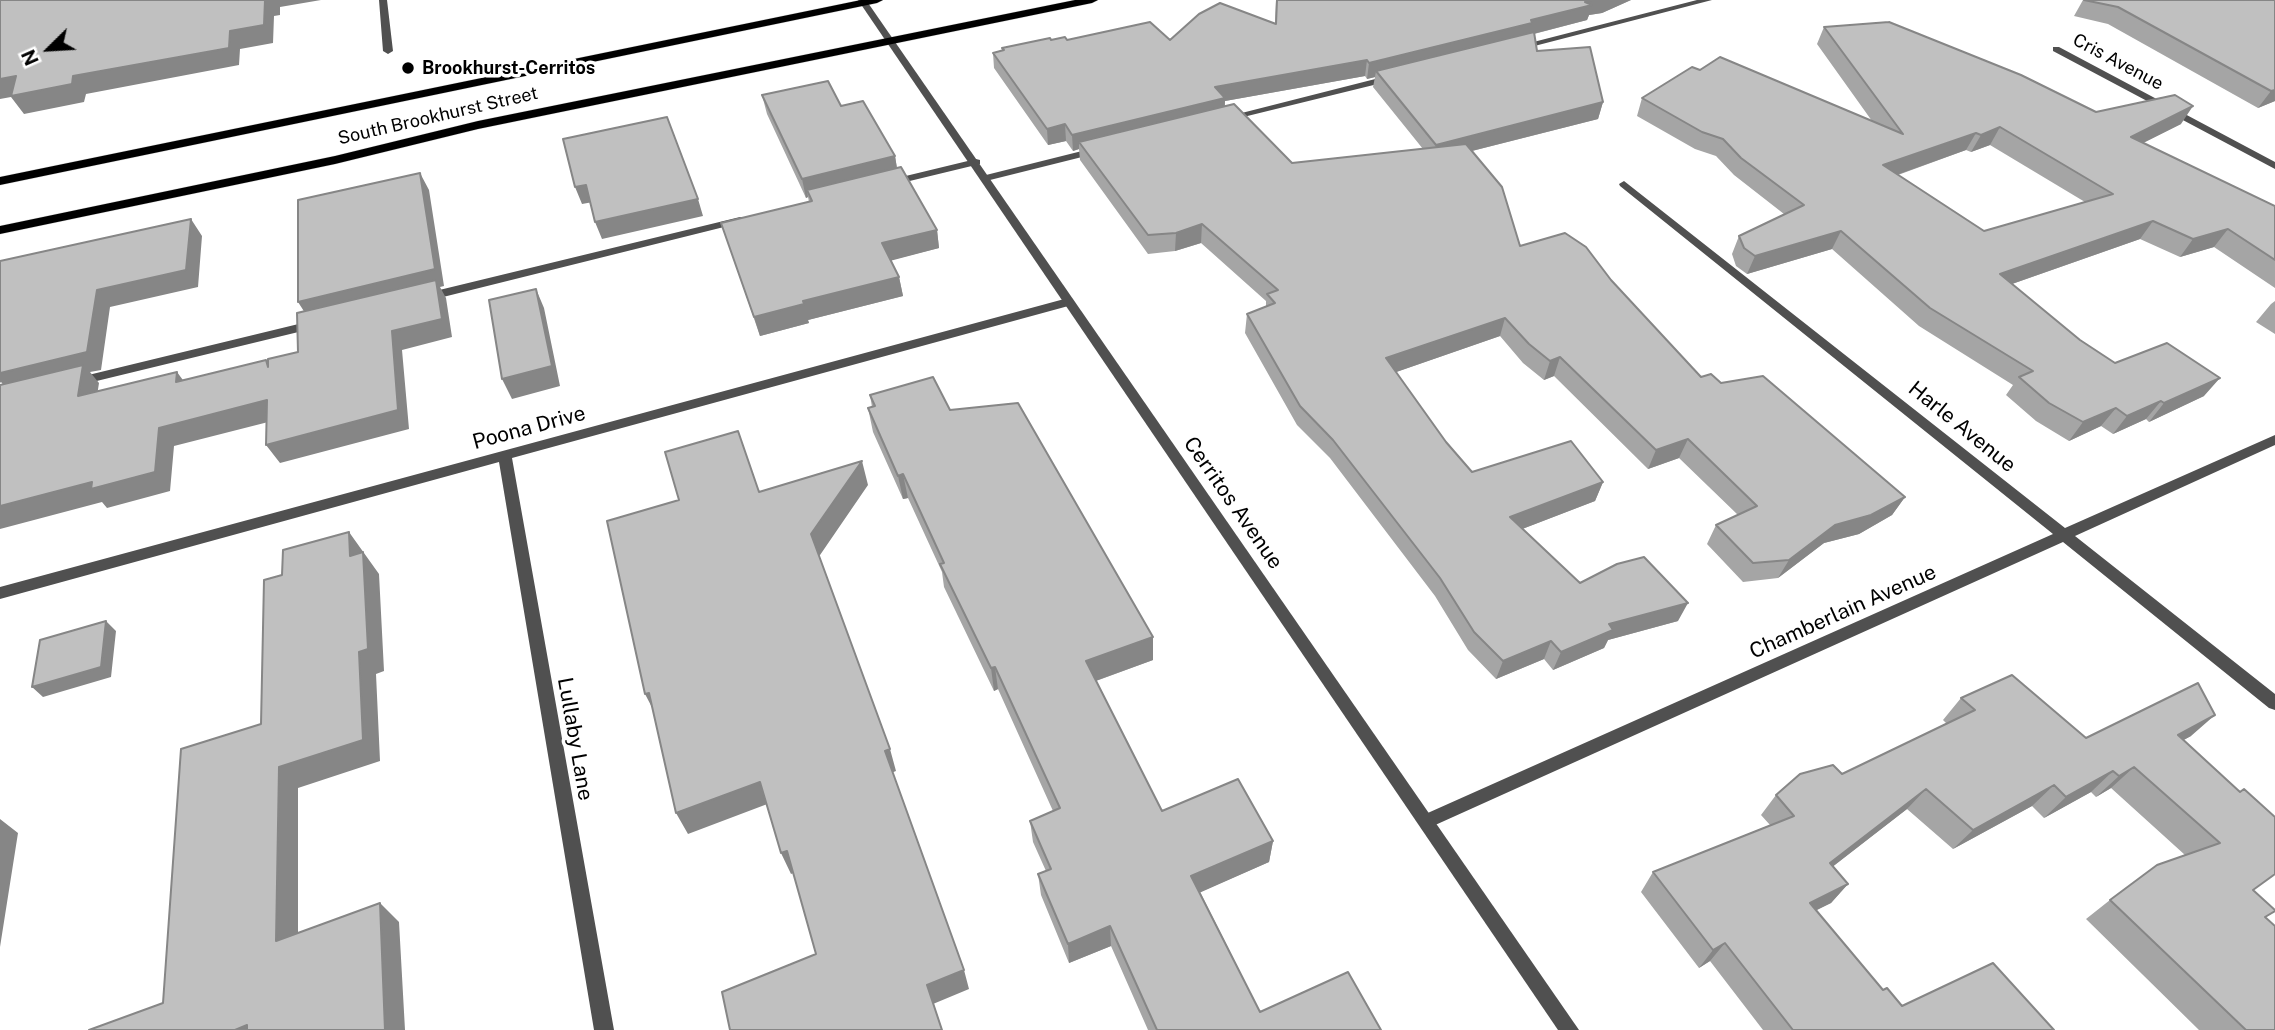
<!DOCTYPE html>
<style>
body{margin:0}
#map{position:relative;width:2275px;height:1030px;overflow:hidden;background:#fff;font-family:"Public Sans",sans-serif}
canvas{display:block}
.north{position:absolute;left:14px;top:14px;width:70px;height:70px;-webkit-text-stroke:5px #fff;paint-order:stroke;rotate:246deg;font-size:19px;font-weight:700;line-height:28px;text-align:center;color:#000}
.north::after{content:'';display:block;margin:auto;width:24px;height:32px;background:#000;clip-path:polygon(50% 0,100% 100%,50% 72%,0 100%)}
</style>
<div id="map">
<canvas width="2275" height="1030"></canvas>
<div class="north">N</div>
</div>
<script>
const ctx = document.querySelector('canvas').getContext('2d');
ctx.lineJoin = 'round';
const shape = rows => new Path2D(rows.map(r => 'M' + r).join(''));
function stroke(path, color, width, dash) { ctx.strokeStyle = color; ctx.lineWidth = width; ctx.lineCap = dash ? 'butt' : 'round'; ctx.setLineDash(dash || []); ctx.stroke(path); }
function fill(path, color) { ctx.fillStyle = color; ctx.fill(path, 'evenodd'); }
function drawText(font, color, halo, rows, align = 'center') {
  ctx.font = font + ' "Public Sans",sans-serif'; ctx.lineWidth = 7; ctx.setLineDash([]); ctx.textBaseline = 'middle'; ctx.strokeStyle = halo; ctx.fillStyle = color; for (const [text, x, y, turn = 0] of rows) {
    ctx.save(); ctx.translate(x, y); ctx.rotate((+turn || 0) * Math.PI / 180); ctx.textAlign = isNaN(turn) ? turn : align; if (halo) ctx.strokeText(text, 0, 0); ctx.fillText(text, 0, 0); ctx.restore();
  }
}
const service = shape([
 [1697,0,1712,0,1519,50,1514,47,1697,0],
 [1391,75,1396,78,1394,80,1227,121,1222,118,1391,75],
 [1098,147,1103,150,1102,152,986,181,981,178,982,176,1098,147],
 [976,159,980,160,980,164,889,186,884,183,885,181,976,159],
 [740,217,744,218,744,222,427,301,421,297,427,293,740,217],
 [315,320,319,321,321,324,319,327,76,386,70,382,76,378,315,320]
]);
const minor = shape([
 [379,0,387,0,393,51,388,54,383,51,379,0],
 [2053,47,2059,47,2275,162,2275,169,2053,51,2053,47],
 [1624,181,2065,528,2275,435,2275,445,2075,536,2275,694,2275,710,2269,708,2063,542,1433,826,1427,829,1421,826,1418,821,1421,816,2053,534,1620,186,1619,184,1624,181],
 [1068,298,1074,302,1072,305,512,458,614,1030,594,1030,499,462,0,599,0,587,1068,298]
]);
const tertiary = shape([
 [858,0,866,0,1579,1030,1558,1030,858,0]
]);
const primary = shape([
 [861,0,883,0,877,3,0,185,0,177,861,0],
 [1075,0,1098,0,1092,3,478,129,335,164,0,234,0,226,335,156,478,121,1075,0]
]);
const wall = shape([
 [1276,0,1631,0,1602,13,1589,15,1587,20,1534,34,1537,51,1603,102,1598,119,1472,151,1520,246,1611,280,1701,377,1721,383,1905,497,1892,515,1859,534,1824,543,1778,578,1743,582,1707,544,1716,525,1738,515,1679,458,1648,469,1554,376,1544,380,1523,363,1500,336,1396,372,1446,442,1472,472,1603,482,1595,501,1522,529,1580,583,1678,621,1608,640,1604,648,1553,670,1544,659,1496,679,1468,650,1435,596,1330,458,1297,425,1245,333,1247,314,1266,307,1266,301,1201,243,1175,251,1148,254,1080,160,1079,149,1073,151,1066,141,1048,145,994,68,993,53,1002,50,1002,48,1051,40,1170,40,1275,24],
 [1365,76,1367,79,1375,77,1373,87,1423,149,1292,163,1225,106,1225,101],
 [2083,0,2275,0,2275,101,2258,108,2108,24,2074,16],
 [1824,27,2096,112,2181,124,2143,143,2275,206,2275,288,2214,247,2180,257,2140,239,2012,284,2080,340,2115,363,2204,396,2149,422,2146,419,2113,434,2101,426,2069,441,2036,421,2006,395,2013,385,1919,326,1832,249,1747,274,1736,266,1732,254,1739,236,1784,214,1734,175,1716,156,1695,149,1637,116,1642,98,1700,70,1872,121,1817,44],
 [1990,145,2085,202,1984,231,1898,175,1966,150,1971,152],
 [762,95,841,106,895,156,897,168,937,230,939,248,891,260,899,277,903,296,808,320,809,323,760,336,721,223,809,202,808,197,806,198,767,114],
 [2275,301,2275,334,2256,322,2271,304],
 [870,395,950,410,1153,660,1096,681,1162,811,1273,841,1269,862,1200,892,1260,1012,1381,1030,1148,1030,1111,946,1069,963,1041,895,1038,874,1046,871,1033,842,1030,821,1053,811,998,689,994,691,944,587,942,572,908,498,903,499,873,432,868,408,872,407],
 [1961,698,2086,738,2191,736,2183,740,2253,890,2275,911,2265,918,2275,1030,2199,1030,2086,919,2110,900,2185,855,2111,788,2096,797,2091,792,2044,818,2032,806,1953,849,1907,809,1833,866,1848,884,1831,903,1816,910,1883,990,1902,1006,2054,1030,1763,1030,1710,961,1699,968,1641,892,1653,872,1770,825,1761,815,1776,795,1842,774,1947,724,1943,720]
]);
const shadedWall = shape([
 [265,0,321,0,280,7,280,15,274,16,273,43,240,49,239,65,86,94,84,102,24,114,11,97,0,99,0,79,16,76,73,76,230,31],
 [1593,0,1631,0,1602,13,1589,15,1587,20,1529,35,1376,71,1375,77,1367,79,1369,63,1531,20],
 [1367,60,1365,76,1225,101,1224,114,1079,142,1079,149,1073,151,1072,135,1215,87],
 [2275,90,2275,101,2258,108,2271,91],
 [1603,102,1598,119,1432,161,1436,145],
 [2193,106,2181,124,2119,155,2131,137],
 [1065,124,1066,141,1048,145,1047,129],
 [2000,127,1990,145,1971,152,1981,135],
 [1976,133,1966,150,1874,183,1883,165],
 [895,156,898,175,807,190,808,197,806,198,802,179],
 [420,173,429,190,444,286,440,287,446,298,452,337,402,350,409,429,280,463,266,445,309,319,298,302],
 [586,185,593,202,582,204,575,187],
 [698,199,703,216,602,239,595,222],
 [191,219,202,236,198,287,110,307,101,370,90,372,99,383,94,415,10,392,1,382,0,383,0,367,97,290],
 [2153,221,2140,239,1989,292,2000,274],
 [1202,224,1201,243,1175,251,1176,233],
 [2228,229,2214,247,2180,257,2193,239],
 [937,230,939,248,886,262,882,243],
 [1841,231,1832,249,1747,274,1755,256],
 [899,277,903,296,808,320,809,323,760,336,754,317,803,301],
 [536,289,544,308,560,386,512,399,502,379],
 [1505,318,1500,336,1382,377,1386,358],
 [1560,357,1554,376,1544,380,1550,361],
 [177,372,191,391,176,382],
 [2220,378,2204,396,2149,422,2164,403],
 [267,400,280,419,174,446,170,491,107,508,102,502,0,529,0,506,159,428],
 [2161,401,2146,419,2113,434,2127,416],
 [2116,408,2101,426,2069,441,2083,422],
 [1688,439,1679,458,1648,469,1656,450],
 [862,461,868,485,818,558,811,534],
 [903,474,908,498,903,499,898,476],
 [1603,482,1595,501,1504,536,1510,517],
 [1905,497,1892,515,1859,534,1824,543,1778,578,1789,560,1835,525],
 [349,532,379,574,384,671,376,674,380,761,298,788,298,959,276,941,279,767,350,556],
 [1688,603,1678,621,1608,640,1604,648,1553,670,1561,652,1609,624],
 [106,621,116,631,111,677,43,697,32,687],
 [1153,637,1153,660,1087,684,1086,661],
 [1551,641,1544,659,1496,679,1503,661],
 [995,667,998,689,994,691,991,668],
 [649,693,657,717,645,694],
 [2215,715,2191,736,2155,756,2178,735],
 [890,749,896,771,891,773,885,751],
 [2134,767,2111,788,2096,797,2119,776],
 [2113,771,2091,792,2044,818,2066,797],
 [760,782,770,803,688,834,676,813],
 [2054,785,2032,806,1953,849,1973,830],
 [1926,789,1907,809,1813,882,1830,863],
 [0,819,18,833,0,947],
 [1273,841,1269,862,1190,897,1191,876],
 [787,851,796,872,791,874,781,853],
 [1848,884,1831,903,1793,922,1810,903],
 [380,903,399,922,405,1030,385,1030],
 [1110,926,1111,946,1069,963,1068,944],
 [1725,943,1710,961,1699,968,1713,950],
 [964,970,969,989,933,1004,927,985],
 [247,1025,254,1030,235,1030]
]);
const building = shape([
 [0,0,265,0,264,25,230,31,229,48,73,76,72,84,11,96,16,76,0,79,0,0],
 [1277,0,1593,0,1585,2,1592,5,1531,20,1532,23,1369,63,1367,60,1215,87,1225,98,1072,135,1065,124,1047,129,993,53,1004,50,1002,48,1050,38,1051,40,1065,37,1067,40,1150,22,1170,40,1199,14,1220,3,1276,24,1277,0],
 [2084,0,2275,0,2275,90,2271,91,2118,7,2084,0],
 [1889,22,2021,75,2096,112,2175,95,2193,106,2131,137,2275,206,2275,260,2228,229,2193,239,2153,221,2000,274,2080,340,2115,363,2167,343,2220,378,2164,403,2161,401,2127,416,2116,408,2083,422,2049,403,2019,377,2033,371,1930,308,1841,231,1755,256,1744,248,1739,236,1804,205,1741,158,1723,139,1702,132,1642,98,1692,67,1700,70,1720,57,1903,134,1824,27,1889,22],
 [2000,127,2113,194,1984,231,1883,165,1976,133,1981,135,2000,127],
 [1534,32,1537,51,1590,47,1603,102,1436,145,1376,71,1534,32],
 [828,81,841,106,863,101,895,156,802,179,762,95,828,81],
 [1234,104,1292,163,1466,144,1502,187,1520,246,1565,233,1586,247,1611,280,1701,377,1711,374,1721,383,1763,376,1905,497,1871,515,1835,525,1789,560,1753,563,1716,525,1757,506,1688,439,1656,450,1560,357,1550,361,1529,344,1505,318,1386,358,1446,442,1472,472,1571,441,1603,482,1510,517,1580,583,1617,564,1644,557,1688,603,1609,624,1613,630,1561,652,1551,641,1503,661,1474,632,1440,578,1333,440,1300,406,1247,314,1275,303,1267,294,1278,290,1202,224,1176,233,1148,235,1079,142,1234,104],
 [667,117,698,199,595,222,586,185,575,187,563,139,667,117],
 [901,167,937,230,882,243,899,277,803,301,804,304,754,317,721,223,812,201,807,190,901,167],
 [420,173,435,269,298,302,298,200,420,173],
 [191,219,186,270,97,290,87,352,0,373,0,261,191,219],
 [436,280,442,319,392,331,398,410,266,445,267,400,159,428,155,472,91,489,92,482,0,506,0,385,83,365,78,396,177,372,176,382,266,360,268,367,268,359,298,352,297,313,436,280],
 [536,289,552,366,502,379,489,300,536,289],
 [933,377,950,410,1018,403,1153,637,1086,661,1162,811,1238,779,1273,841,1191,876,1260,1012,1348,972,1381,1030,1157,1030,1110,926,1068,944,1038,874,1051,869,1030,821,1060,808,995,667,991,668,940,564,944,563,903,474,898,476,868,408,875,406,870,395,933,377],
 [738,431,759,492,862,461,811,534,890,749,885,751,964,970,927,985,942,1030,730,1030,722,992,816,954,787,851,781,853,760,782,676,813,649,693,645,694,607,521,679,500,665,452,738,431],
 [349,532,350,556,363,552,368,649,359,652,363,740,279,767,276,941,380,903,385,1030,247,1030,247,1025,235,1030,89,1030,163,1003,181,749,261,724,264,580,282,575,283,550,349,532],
 [106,621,101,667,32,687,40,640,106,621],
 [2012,675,2086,738,2198,683,2215,715,2178,735,2240,792,2244,789,2275,817,2275,874,2253,890,2275,910,2275,911,2265,917,2275,926,2275,1030,2246,1030,2110,900,2157,865,2220,843,2134,767,2119,776,2113,771,2066,797,2054,785,1973,830,1926,789,1830,863,1848,884,1810,903,1883,990,1887,988,1902,1006,1993,963,2054,1030,1793,1030,1725,943,1713,950,1653,872,1794,816,1776,795,1800,774,1833,765,1842,774,1975,710,1961,698,2012,675]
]);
const markers = [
 [408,68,7,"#000"]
];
const farStreetnames = [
 ["Cris Avenue",2118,62,28],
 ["South Brookhurst Street",438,116,-13]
];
const farPoinames = [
 ["Brookhurst-Cerritos",422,68]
];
const streetNames = [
 ["Harle Avenue",1962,427,39],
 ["Poona Drive",529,428,-15],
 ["Cerritos Avenue",1233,503,55],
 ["Chamberlain Avenue",1843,612,-24],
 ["Lullaby Lane",575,739,80]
];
stroke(primary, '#dbdbdb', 1);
fill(service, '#505050');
fill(minor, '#505050');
fill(tertiary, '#505050');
fill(primary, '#000');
fill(wall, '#a5a5a5');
fill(shadedWall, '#868686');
fill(building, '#c0c0c0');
stroke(building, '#868686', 2);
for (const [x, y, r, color] of markers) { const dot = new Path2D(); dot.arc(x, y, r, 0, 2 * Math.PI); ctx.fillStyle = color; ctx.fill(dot); stroke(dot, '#fff', 2.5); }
drawText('18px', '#000', '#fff', farStreetnames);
drawText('bold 18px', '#000', '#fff', farPoinames, 'left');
drawText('21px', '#000', '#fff', streetNames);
</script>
